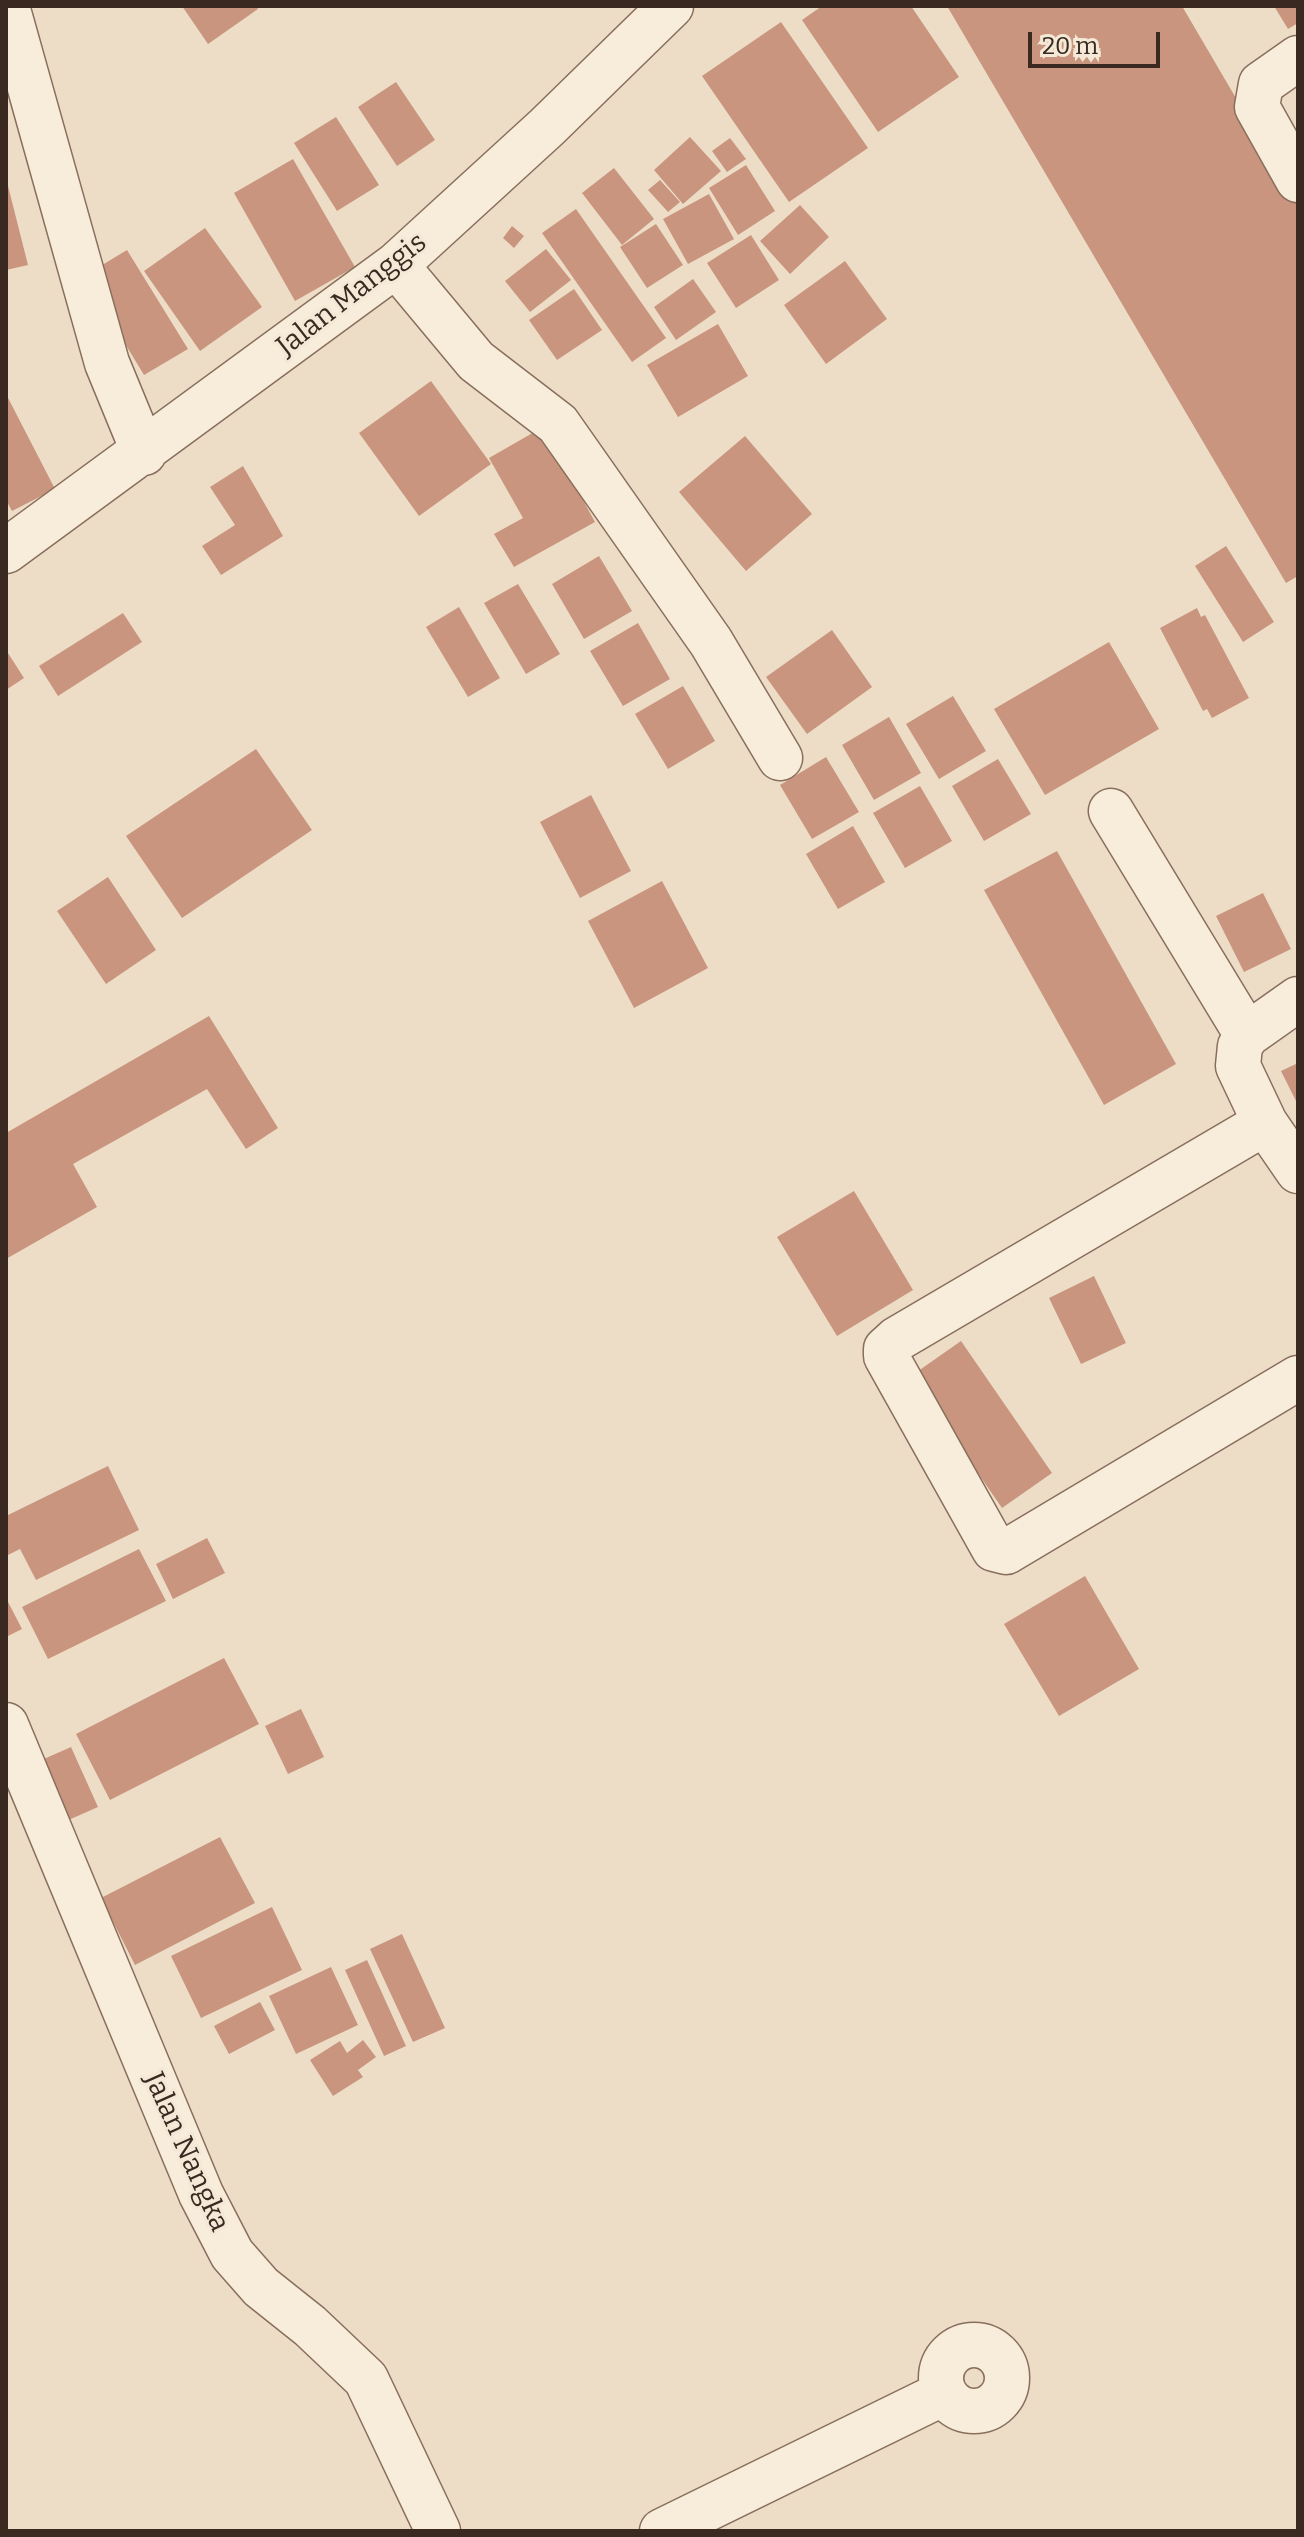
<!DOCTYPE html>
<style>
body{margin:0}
#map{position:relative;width:1304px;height:2537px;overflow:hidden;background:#edddc7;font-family:Bitter,serif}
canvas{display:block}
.frame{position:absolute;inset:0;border:8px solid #392920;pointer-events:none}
.scale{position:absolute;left:1028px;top:32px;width:132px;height:36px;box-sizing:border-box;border:4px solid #392920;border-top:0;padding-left:10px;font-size:24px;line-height:28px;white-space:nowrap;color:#392920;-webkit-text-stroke:6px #f4e8d6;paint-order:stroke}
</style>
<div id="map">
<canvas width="1304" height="2537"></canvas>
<div class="frame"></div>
<div class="scale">20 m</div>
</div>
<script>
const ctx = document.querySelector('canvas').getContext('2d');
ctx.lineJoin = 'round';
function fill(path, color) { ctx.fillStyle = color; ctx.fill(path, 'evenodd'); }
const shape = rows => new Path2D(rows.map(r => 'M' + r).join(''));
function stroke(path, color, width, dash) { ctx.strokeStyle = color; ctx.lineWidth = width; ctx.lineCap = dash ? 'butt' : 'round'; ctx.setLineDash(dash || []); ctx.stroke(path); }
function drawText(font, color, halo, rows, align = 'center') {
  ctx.font = font + ' Bitter,serif'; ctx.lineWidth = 6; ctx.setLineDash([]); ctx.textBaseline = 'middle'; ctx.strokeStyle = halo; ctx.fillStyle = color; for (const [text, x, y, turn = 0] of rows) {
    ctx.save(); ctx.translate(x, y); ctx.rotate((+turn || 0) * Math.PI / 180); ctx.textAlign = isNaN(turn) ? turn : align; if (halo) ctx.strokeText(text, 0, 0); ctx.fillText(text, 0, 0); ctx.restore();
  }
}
const building = shape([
 [182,6,256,6,258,9,208,44],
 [822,6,911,6,959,77,878,132,802,20],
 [947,6,1182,6,1298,204,1298,576,1286,583],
 [1274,6,1298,6,1298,23,1288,29],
 [781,22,868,148,789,202,702,76],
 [396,82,435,140,397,166,358,107],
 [336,117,379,185,337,211,294,143],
 [690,137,721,171,683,204,654,170],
 [730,138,746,159,727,172,712,151],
 [293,159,355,267,295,301,234,193],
 [746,165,775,211,738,235,709,188],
 [614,168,654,219,622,245,582,193],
 [6,178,28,265,6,270],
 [660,180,680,202,668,212,648,190],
 [709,194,734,239,688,264,663,219],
 [800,205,829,237,790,274,760,241],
 [576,209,666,338,632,362,542,233],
 [656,224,683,265,647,288,620,247],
 [512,226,524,236,514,248,503,238],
 [205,228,262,307,200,351,144,271],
 [751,235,779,280,736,308,707,263],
 [546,249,571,280,530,312,505,281],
 [127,250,188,349,144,375,84,276],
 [845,261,887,319,826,364,784,305],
 [693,279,716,312,676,340,654,307],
 [574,289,602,330,557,360,529,320],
 [718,324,748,376,678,417,647,365],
 [431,381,491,464,419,516,359,433],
 [6,394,55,489,12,511,6,500],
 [543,427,595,522,514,567,494,534,523,518,489,458],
 [745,436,812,514,746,571,679,492],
 [243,466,283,536,221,575,202,546,235,525,210,487],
 [1226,546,1274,622,1243,642,1195,566],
 [599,556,632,611,584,639,552,584],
 [518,584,560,654,526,674,484,603],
 [459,607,500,678,468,697,426,627],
 [1197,608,1201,617,1205,615,1249,698,1212,718,1207,709,1203,711,1160,628],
 [123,613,142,642,58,696,39,666],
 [638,623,670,679,623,706,590,651],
 [832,630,872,687,807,734,766,677],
 [1109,642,1159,729,1045,795,994,709],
 [6,650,24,678,6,690],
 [683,686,715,741,668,769,635,714],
 [953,696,986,751,939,779,906,724],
 [889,717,921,773,874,800,842,745],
 [256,749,312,830,182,918,126,836],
 [826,757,859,812,812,839,780,785],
 [998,759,1031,814,984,841,952,786],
 [920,786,952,841,905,868,873,813],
 [591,795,631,871,580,898,540,822],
 [853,826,885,882,838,909,806,854],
 [1057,851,1176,1064,1104,1105,984,890],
 [108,877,156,950,106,984,57,911],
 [662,881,708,968,634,1008,588,921],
 [1263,893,1291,949,1244,972,1216,916],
 [209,1016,278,1128,246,1149,207,1089,73,1164,97,1207,6,1259,6,1133],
 [1298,1063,1298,1105,1281,1071],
 [854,1191,913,1290,837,1336,777,1237],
 [1094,1276,1126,1343,1081,1364,1049,1298],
 [961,1341,1052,1473,1002,1508,911,1376],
 [108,1466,139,1530,36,1580,20,1549,6,1556,6,1516],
 [207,1538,225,1573,173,1599,156,1564],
 [139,1549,166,1601,48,1659,22,1607],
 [1085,1576,1139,1669,1059,1716,1004,1624],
 [6,1598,22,1629,6,1637],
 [224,1658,259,1724,110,1800,76,1734],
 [301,1709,324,1757,288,1774,265,1726],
 [71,1747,98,1807,55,1826,28,1766],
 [220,1837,255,1903,135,1965,101,1898],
 [272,1907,302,1970,201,2018,171,1956],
 [402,1934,445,2028,413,2042,370,1949],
 [367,1960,406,2046,384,2056,345,1970],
 [331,1967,358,2025,296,2054,269,1996],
 [260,2002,275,2030,229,2054,214,2026],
 [363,2040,376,2057,358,2070,363,2077,333,2096,310,2060,340,2041,347,2053]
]);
const minor = shape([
 [7,6,107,363,144,453],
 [1298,58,1261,84,1257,107,1298,180],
 [396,265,476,361,558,424,711,642,780,758],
 [6,551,396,265,547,127,671,6],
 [1111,811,1247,1035],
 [1298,999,1247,1035,1240,1046,1238,1066,1265,1123,1298,1171],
 [1265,1123,897,1339,886,1349,886,1356,994,1549,1006,1552,1298,1378],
 [6,1725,201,2194,232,2254,261,2287,310,2326,366,2379,438,2531],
 '941 2378a33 33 0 1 1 66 0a33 33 0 1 1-66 0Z',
 [662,2531,944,2393]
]);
const streetNames = [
 ["Jalan Manggis",352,295,-38],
 ["Jalan Nangka",186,2152,66]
];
fill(building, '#c9957e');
stroke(minor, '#886f5d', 47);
stroke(minor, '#f8ecda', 44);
drawText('28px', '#392920', '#f4e8d6', streetNames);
</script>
